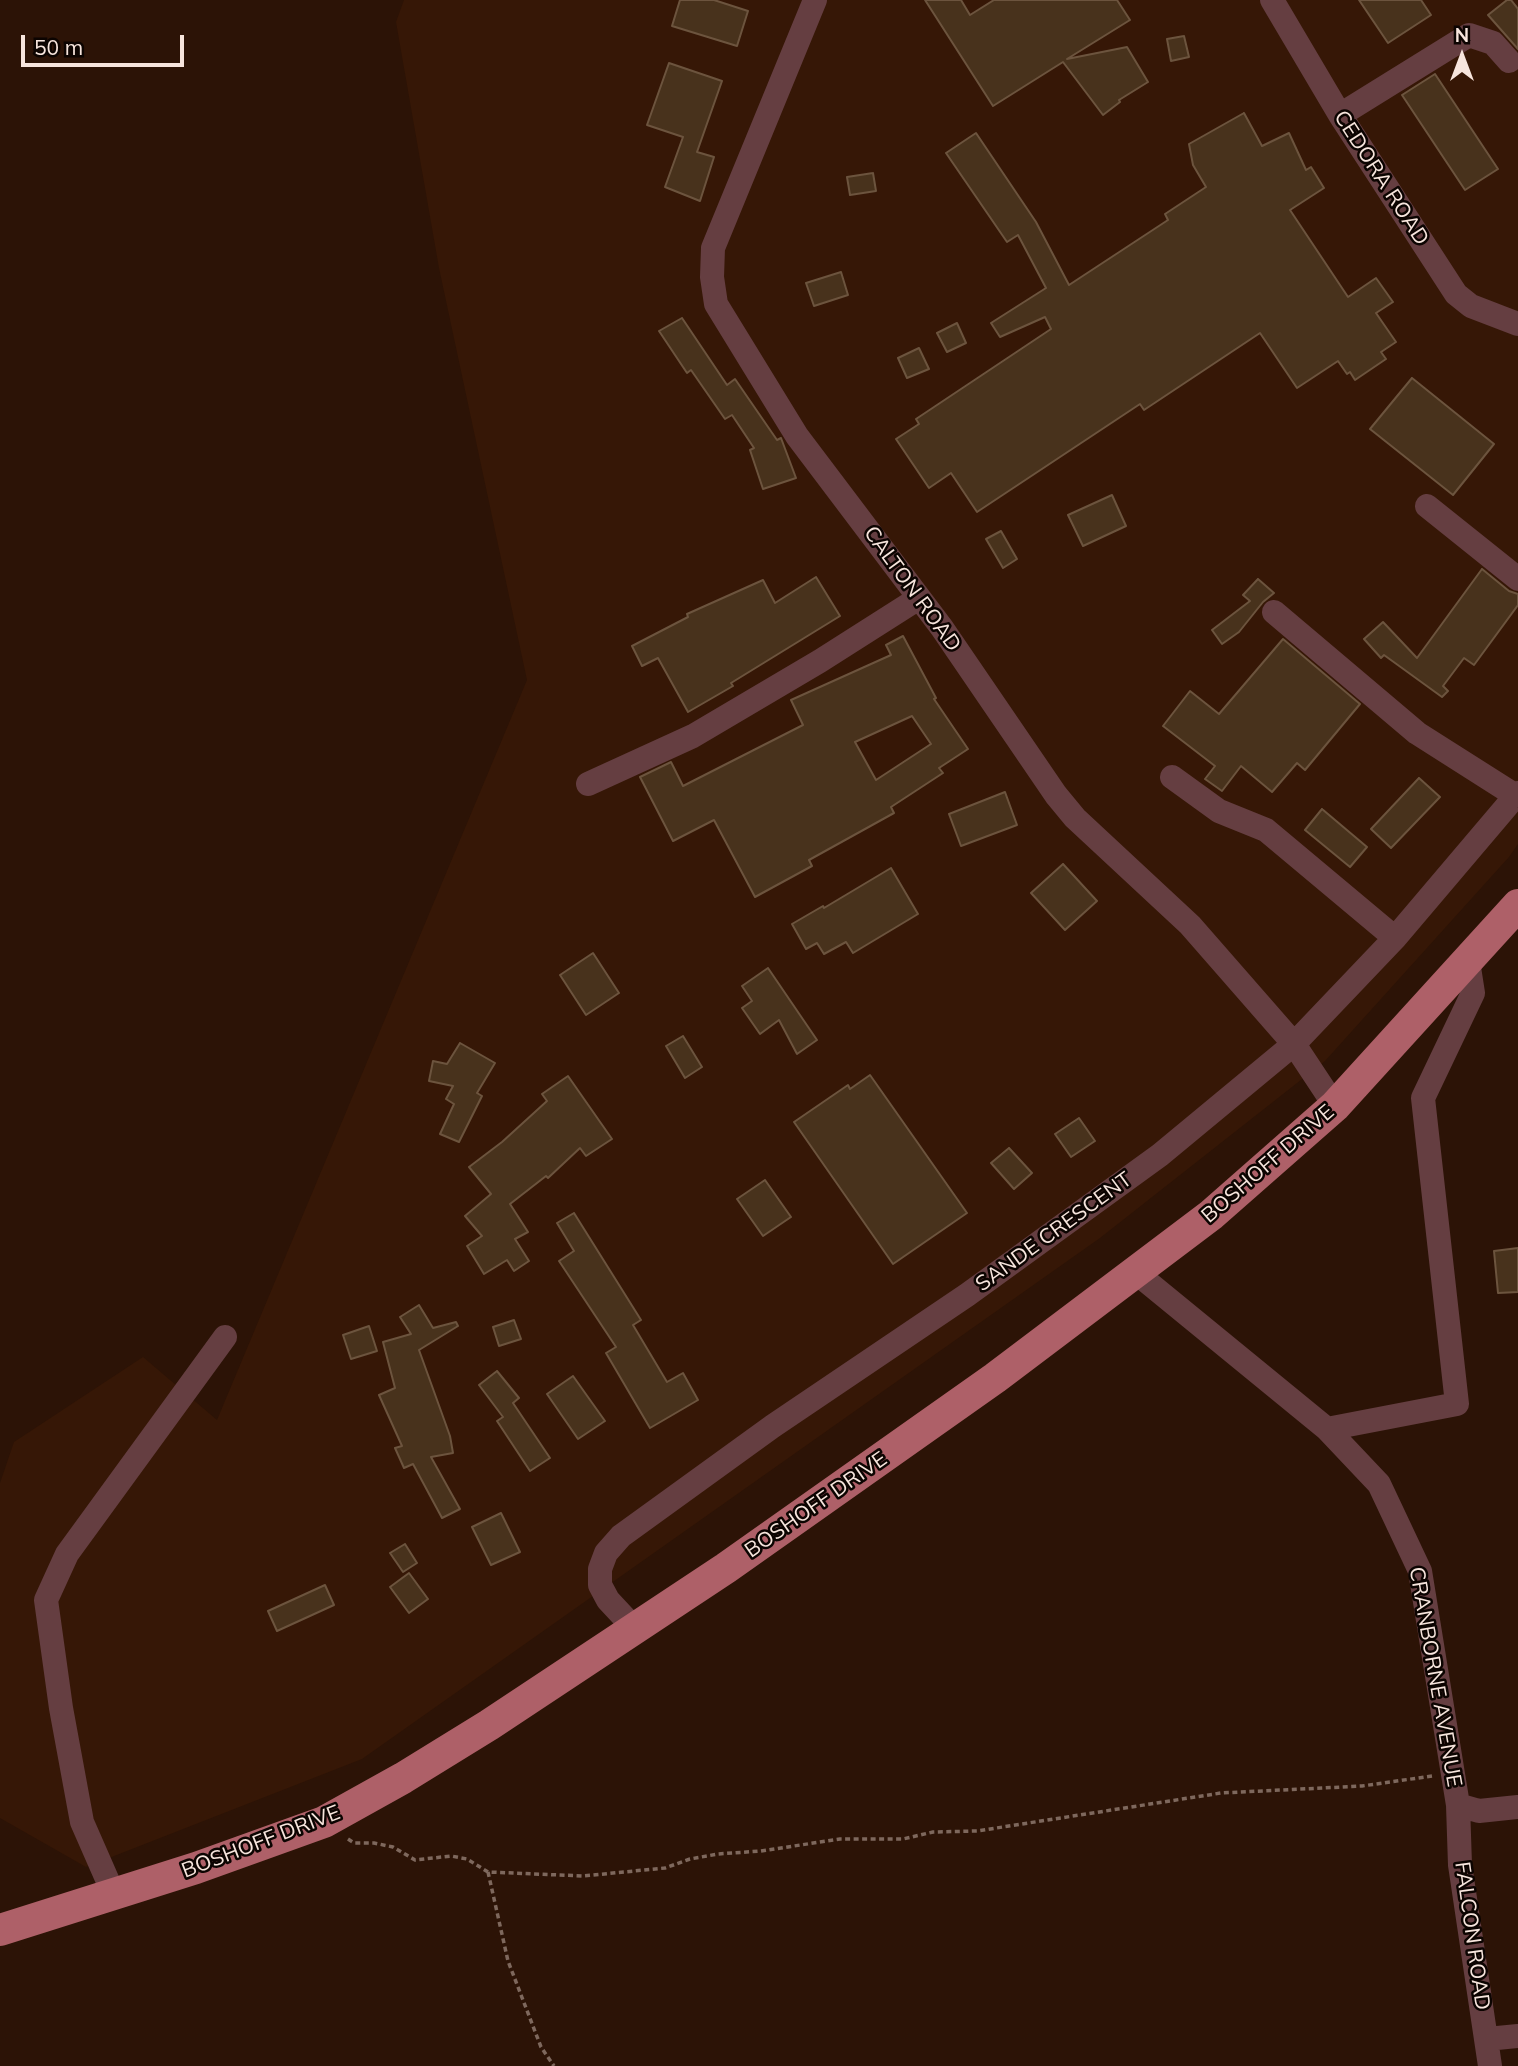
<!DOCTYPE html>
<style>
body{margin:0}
#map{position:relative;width:1518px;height:2066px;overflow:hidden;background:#2c1306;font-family:Mulish,sans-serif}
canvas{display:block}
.north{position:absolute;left:1427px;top:21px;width:70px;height:70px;-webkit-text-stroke:5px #0c0401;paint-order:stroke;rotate:0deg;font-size:19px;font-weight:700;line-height:28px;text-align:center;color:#f7e5dd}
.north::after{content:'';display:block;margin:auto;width:24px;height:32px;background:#f7e5dd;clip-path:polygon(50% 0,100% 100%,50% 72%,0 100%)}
.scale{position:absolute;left:21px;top:35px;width:163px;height:32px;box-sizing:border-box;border:4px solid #f7e5dd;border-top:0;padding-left:9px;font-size:21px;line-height:24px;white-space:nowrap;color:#f7e5dd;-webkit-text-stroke:5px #0c0401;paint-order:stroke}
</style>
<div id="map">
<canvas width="1518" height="2066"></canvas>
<div class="north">N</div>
<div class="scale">50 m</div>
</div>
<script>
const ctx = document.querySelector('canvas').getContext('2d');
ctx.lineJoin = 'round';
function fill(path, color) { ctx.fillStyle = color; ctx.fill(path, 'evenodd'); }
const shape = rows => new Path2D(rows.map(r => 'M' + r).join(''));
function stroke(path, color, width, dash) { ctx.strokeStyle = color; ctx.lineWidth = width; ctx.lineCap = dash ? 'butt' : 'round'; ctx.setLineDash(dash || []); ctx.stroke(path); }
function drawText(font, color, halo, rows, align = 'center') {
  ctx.font = font + ' Mulish,sans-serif'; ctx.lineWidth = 5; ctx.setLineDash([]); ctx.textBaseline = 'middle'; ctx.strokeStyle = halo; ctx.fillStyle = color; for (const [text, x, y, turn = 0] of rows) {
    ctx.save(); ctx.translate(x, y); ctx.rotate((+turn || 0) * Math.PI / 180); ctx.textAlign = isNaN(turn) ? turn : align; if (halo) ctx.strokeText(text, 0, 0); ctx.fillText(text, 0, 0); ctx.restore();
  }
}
const built = shape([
 [404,0,1518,0,1518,844,1509,857,1325,1061,1100,1238,362,1759,86,1867,0,1818,0,1483,14,1442,143,1357,217,1420,527,680,439,268,396,22]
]);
const building = shape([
 [680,0,714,0,748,11,737,46,672,26,680,0],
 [925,0,961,0,970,15,994,0,1117,0,1130,20,1067,59,1127,47,1148,82,1119,100,1120,102,1103,115,1063,62,993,106,925,0],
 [1359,0,1421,0,1431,15,1388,43,1359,0],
 [1507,0,1511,0,1518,9,1518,49,1488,15,1507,0],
 [1184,36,1189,57,1171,61,1167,39,1184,36],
 [669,63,722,81,697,152,714,157,700,201,665,187,683,137,647,125,669,63],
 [1435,74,1498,169,1465,190,1402,95,1435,74],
 [1244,113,1262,146,1289,133,1306,170,1311,167,1324,188,1290,210,1348,297,1376,278,1393,302,1376,313,1396,342,1381,352,1386,359,1355,380,1350,372,1347,374,1338,361,1297,388,1260,333,1144,410,1140,404,977,512,951,473,929,488,896,439,919,424,916,419,1051,329,1045,317,1000,337,991,323,1046,288,1018,235,1007,242,946,153,976,133,1036,222,1069,285,1168,220,1165,214,1206,187,1193,165,1189,144,1244,113],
 [873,173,876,191,850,195,847,177,873,173],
 [841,272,848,295,814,306,806,283,841,272],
 [682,318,727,385,735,379,777,440,781,438,796,478,763,489,750,450,754,448,732,415,725,419,691,370,687,373,659,331,682,318],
 [957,323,966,343,947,352,937,333,957,323],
 [919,348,929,369,907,378,898,358,919,348],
 [1412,378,1494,444,1453,495,1370,429,1412,378],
 [1112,495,1126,526,1083,546,1068,515,1112,495],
 [1001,531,1017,559,1003,568,986,539,1001,531],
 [1482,569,1509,591,1518,594,1518,605,1474,665,1464,658,1443,686,1448,691,1442,697,1384,655,1381,658,1364,639,1383,622,1417,658,1482,569],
 [816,577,840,616,731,683,733,686,688,712,658,658,642,666,632,646,688,617,687,614,763,580,775,603,816,577],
 [1258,579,1274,593,1263,602,1239,632,1222,644,1212,630,1250,601,1243,595,1258,579],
 [903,636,936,698,934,699,968,749,939,768,943,773,891,807,894,813,809,860,812,866,755,897,714,820,673,841,640,777,671,762,683,786,803,725,791,700,891,655,886,645,903,636],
 [912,716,931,744,876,780,855,742,912,716],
 [1283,639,1360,704,1305,770,1297,763,1272,792,1241,766,1222,791,1205,779,1215,766,1163,726,1190,691,1219,714,1283,639],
 [1419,778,1440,797,1391,848,1371,829,1419,778],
 [1005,792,1017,825,961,846,949,814,1005,792],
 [1322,809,1367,847,1350,867,1305,830,1322,809],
 [1063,864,1097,901,1065,930,1031,893,1063,864],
 [891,868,918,914,853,953,846,942,824,954,817,943,806,949,792,924,823,906,824,908,891,868],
 [593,953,619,993,586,1015,560,975,593,953],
 [768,968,817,1040,797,1054,779,1020,760,1034,742,1008,752,1001,742,986,768,968],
 [683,1036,702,1067,685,1078,666,1046,683,1036],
 [460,1043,495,1063,477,1093,482,1096,459,1142,440,1134,454,1104,446,1099,453,1086,429,1081,433,1061,447,1064,460,1043],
 [870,1075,967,1213,893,1264,794,1122,848,1085,850,1089,870,1075],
 [568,1076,612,1139,586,1156,580,1148,548,1178,546,1176,510,1204,528,1232,515,1239,529,1261,514,1271,507,1260,484,1274,467,1246,482,1236,465,1216,491,1194,469,1167,502,1142,547,1101,542,1094,568,1076],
 [1079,1118,1095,1141,1071,1157,1055,1134,1079,1118],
 [1009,1148,1032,1173,1014,1189,991,1163,1009,1148],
 [765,1180,791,1217,763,1236,737,1199,765,1180],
 [574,1213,641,1320,633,1325,667,1382,683,1373,698,1400,650,1428,606,1353,616,1347,559,1261,574,1251,557,1223,574,1213],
 [1518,1248,1518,1292,1498,1293,1494,1251,1518,1248],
 [419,1305,433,1328,456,1322,458,1326,419,1350,450,1436,453,1453,431,1457,460,1509,442,1518,413,1464,404,1468,395,1448,402,1446,379,1395,395,1388,383,1342,411,1334,400,1317,419,1305],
 [514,1320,521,1339,499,1346,493,1327,514,1320],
 [369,1326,377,1351,351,1359,343,1335,369,1326],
 [497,1371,519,1398,513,1403,550,1458,530,1471,497,1421,503,1417,479,1385,497,1371],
 [573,1376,605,1421,578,1439,547,1394,573,1376],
 [501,1513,520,1552,491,1565,472,1527,501,1513],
 [405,1544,417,1563,403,1572,390,1553,405,1544],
 [409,1573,428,1599,409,1613,390,1587,409,1573],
 [325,1585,334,1605,277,1631,268,1611,325,1585]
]);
const path = shape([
 [348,1839,354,1843,374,1843,393,1847,415,1860,451,1856,467,1859,488,1872,583,1876,665,1868,690,1859,718,1854,761,1851,840,1839,903,1839,933,1832,977,1831,1221,1793,1362,1786,1432,1776],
 [488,1872,508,1961,541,2047,554,2066]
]);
const minor = shape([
 [815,0,713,248,712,277,716,304,797,436,942,628,1056,795,1075,818,1190,925,1294,1044,1335,1106],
 [1272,0,1340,115,1456,294,1471,306,1518,324],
 [1340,115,1469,35,1493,43,1509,61],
 [1427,506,1518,579],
 [1274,612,1417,733,1516,796],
 [1172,777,1219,811,1266,830,1395,938],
 [588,784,693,736,820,661,919,598],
 [1134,1271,1327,1429,1379,1484,1420,1571,1458,1805,1479,1811,1518,1807],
 [1327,1429,1457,1404,1423,1098,1473,993,1468,961],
 [635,1629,608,1600,600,1585,600,1569,606,1553,621,1536,773,1426,967,1295,1160,1155,1294,1044,1395,938,1518,793],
 [1458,1805,1460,1865,1490,2066],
 [114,1895,82,1822,61,1708,46,1600,67,1554,225,1337],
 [1487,2039,1518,2036]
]);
const major = shape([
 [0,1930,196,1868,324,1822,403,1778,489,1725,726,1568,995,1378,1211,1215,1335,1106,1518,905]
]);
const streetNames = [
 ["CEDORA ROAD",1381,178,57],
 ["CALTON ROAD",912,589,54],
 ["BOSHOFF DRIVE",1268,1164,-41],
 ["SANDE CRESCENT",1054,1232,-36],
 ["BOSHOFF DRIVE",816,1505,-35],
 ["CRANBORNE AVENUE",1435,1677,80],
 ["BOSHOFF DRIVE",261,1842,-21],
 ["FALCON ROAD",1472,1936,82]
];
fill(built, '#361706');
fill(building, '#48321c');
stroke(building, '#6c543e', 2);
stroke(path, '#7e685d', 3.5, [5, 3.5]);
stroke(minor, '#653e41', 24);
stroke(major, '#ae6068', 32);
drawText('21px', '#f7e5dd', '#0c0401', streetNames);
</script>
